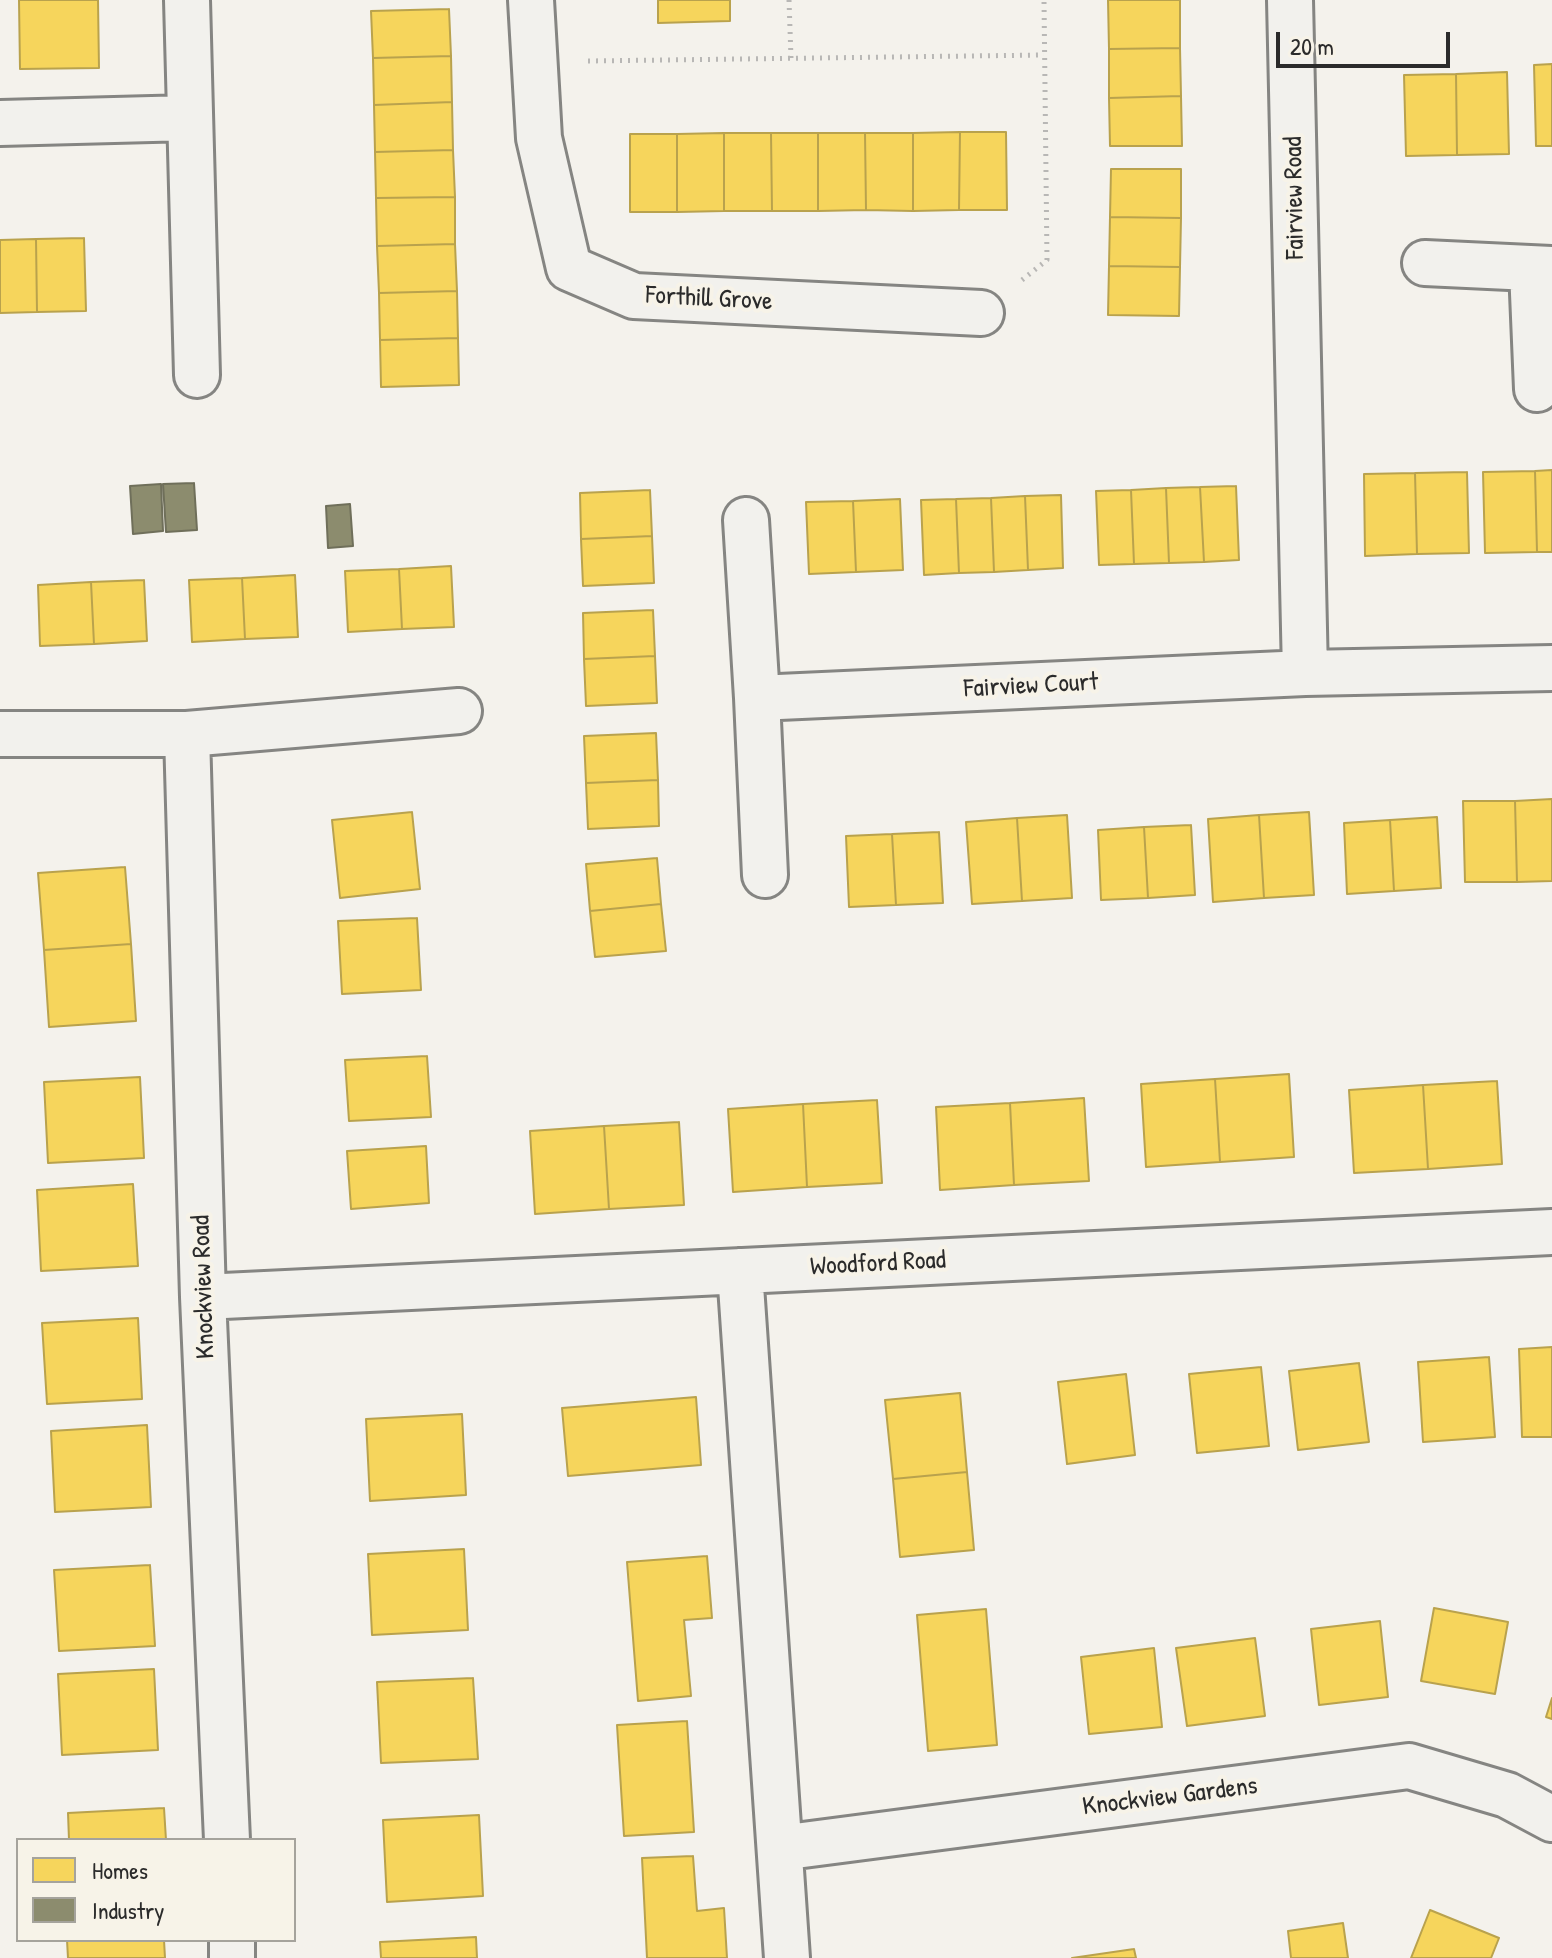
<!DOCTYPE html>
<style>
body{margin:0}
#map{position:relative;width:1552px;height:1958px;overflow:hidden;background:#f4f2ec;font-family:"Patrick Hand",sans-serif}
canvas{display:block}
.legend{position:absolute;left:16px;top:1838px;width:280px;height:104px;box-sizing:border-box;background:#f7f3e8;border:2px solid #a5a39c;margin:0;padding:10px 14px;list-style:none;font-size:24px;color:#2b2b2b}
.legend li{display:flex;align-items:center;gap:16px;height:40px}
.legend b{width:40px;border:2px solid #a5a39c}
.scale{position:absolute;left:1276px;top:32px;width:174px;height:36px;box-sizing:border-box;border:4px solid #2b2b2b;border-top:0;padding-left:10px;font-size:24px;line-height:28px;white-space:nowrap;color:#2b2b2b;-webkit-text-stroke:6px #f7f3e8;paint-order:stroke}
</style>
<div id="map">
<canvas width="1552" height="1958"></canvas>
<ul class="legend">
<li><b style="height:22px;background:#f6d55c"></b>Homes</li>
<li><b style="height:22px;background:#8c8c6e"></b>Industry</li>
</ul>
<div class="scale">20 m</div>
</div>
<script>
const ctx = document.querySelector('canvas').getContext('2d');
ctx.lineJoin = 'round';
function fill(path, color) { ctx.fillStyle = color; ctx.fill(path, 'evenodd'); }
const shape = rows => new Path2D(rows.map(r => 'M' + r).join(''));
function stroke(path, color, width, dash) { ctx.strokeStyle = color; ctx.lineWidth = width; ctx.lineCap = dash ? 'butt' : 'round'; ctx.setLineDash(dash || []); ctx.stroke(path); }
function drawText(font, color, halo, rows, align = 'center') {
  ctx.font = font + ' "Patrick Hand",sans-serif'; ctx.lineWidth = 8; ctx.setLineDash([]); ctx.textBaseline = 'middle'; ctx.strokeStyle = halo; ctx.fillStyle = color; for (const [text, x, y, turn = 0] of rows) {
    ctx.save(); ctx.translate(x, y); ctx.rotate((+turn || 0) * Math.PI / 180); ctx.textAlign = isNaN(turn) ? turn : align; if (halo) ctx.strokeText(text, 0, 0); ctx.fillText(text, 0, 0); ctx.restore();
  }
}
const homes = shape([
 [19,0,98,0,99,68,20,69,19,0],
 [658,0,730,0,730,21,658,23,658,0],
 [1108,0,1180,0,1180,48,1109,49,1108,0],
 [449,9,451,56,373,58,371,11,449,9],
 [1180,48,1181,96,1109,98,1109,49,1180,48],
 [451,56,452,102,374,105,373,58,451,56],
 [1552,64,1552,146,1536,146,1534,65,1552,64],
 [1507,72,1509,154,1457,155,1456,74,1507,72],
 [1456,74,1457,155,1406,156,1404,75,1456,74],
 [1181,96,1182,146,1110,146,1109,98,1181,96],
 [452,102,453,150,375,152,374,105,452,102],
 [960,132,959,210,913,211,913,133,960,132],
 [960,132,1006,132,1007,210,959,210,960,132],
 [724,133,724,211,677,212,677,134,724,133],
 [724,133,771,133,772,211,724,211,724,133],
 [771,133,818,133,818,211,772,211,771,133],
 [818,133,865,133,866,210,818,211,818,133],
 [865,133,913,133,913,211,866,210,865,133],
 [630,134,677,134,677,212,630,212,630,134],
 [453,150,455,197,376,198,375,152,453,150],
 [1111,169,1181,169,1181,218,1110,217,1111,169],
 [455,197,455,244,377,246,376,198,455,197],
 [1110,217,1181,218,1180,267,1109,266,1110,217],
 [84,238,86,311,37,312,36,239,84,238],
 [36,239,37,312,0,313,0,240,36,239],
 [455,244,457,291,379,293,377,246,455,244],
 [1109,266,1180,267,1179,316,1108,315,1109,266],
 [457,291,458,338,380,340,379,293,457,291],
 [458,338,459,385,381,387,380,340,458,338],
 [1552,470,1552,552,1537,552,1535,471,1552,470],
 [1535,471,1537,552,1485,553,1483,472,1535,471],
 [1467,472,1469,553,1417,554,1415,473,1467,472],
 [1415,473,1417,554,1365,556,1364,474,1415,473],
 [1236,486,1239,560,1204,562,1200,487,1236,486],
 [1200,487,1204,562,1169,563,1166,488,1200,487],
 [1166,488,1169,563,1134,564,1131,490,1166,488],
 [650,490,652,536,581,539,580,493,650,490],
 [1131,490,1134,564,1099,565,1096,491,1131,490],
 [1061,495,1063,568,1028,570,1025,496,1061,495],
 [1025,496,1028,570,994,572,991,498,1025,496],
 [991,498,994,572,959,573,956,499,991,498],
 [900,499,903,570,856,572,853,501,900,499],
 [956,499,959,573,924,575,921,500,956,499],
 [853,501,856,572,809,574,806,502,853,501],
 [652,536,654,583,583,586,581,539,652,536],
 [451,566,454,627,402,629,399,569,451,566],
 [399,569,402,629,348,632,345,571,399,569],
 [295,575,298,637,245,639,242,578,295,575],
 [242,578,245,639,192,642,189,580,242,578],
 [144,580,147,641,94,644,91,582,144,580],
 [91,582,94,644,40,646,38,585,91,582],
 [653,610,655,656,584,659,583,613,653,610],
 [655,656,657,703,586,706,584,659,655,656],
 [656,733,658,780,586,783,584,736,656,733],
 [658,780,659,826,588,829,586,783,658,780],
 [1552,799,1552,881,1517,882,1515,801,1552,799],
 [1463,801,1515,801,1517,882,1465,882,1463,801],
 [412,812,420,889,340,898,332,820,412,812],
 [1309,812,1314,895,1264,898,1259,815,1309,812],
 [1067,815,1072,898,1022,901,1017,818,1067,815],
 [1259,815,1264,898,1213,902,1208,819,1259,815],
 [1437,817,1441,888,1394,891,1390,820,1437,817],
 [1017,818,1022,901,972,904,966,822,1017,818],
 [1390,820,1394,891,1347,894,1344,823,1390,820],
 [1191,825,1195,895,1148,898,1144,827,1191,825],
 [1144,827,1148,898,1101,900,1098,830,1144,827],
 [939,832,943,903,896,905,892,834,939,832],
 [892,834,896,905,849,907,846,836,892,834],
 [657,858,661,904,590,911,586,864,657,858],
 [125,867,131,944,44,950,38,873,125,867],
 [661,904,666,951,595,957,590,911,661,904],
 [417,918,421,990,342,994,338,921,417,918],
 [131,944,136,1021,49,1027,44,950,131,944],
 [427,1056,431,1117,349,1121,345,1060,427,1056],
 [1289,1074,1294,1157,1220,1162,1215,1079,1289,1074],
 [140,1077,144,1158,48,1163,44,1082,140,1077],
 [1215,1079,1220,1162,1146,1167,1141,1084,1215,1079],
 [1497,1081,1502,1164,1428,1169,1423,1085,1497,1081],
 [1423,1085,1428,1169,1354,1173,1349,1090,1423,1085],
 [1084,1098,1089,1181,1014,1185,1010,1103,1084,1098],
 [877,1100,882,1183,807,1187,803,1104,877,1100],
 [1010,1103,1014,1185,940,1190,936,1107,1010,1103],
 [803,1104,807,1187,733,1192,728,1109,803,1104],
 [679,1122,684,1205,609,1209,604,1126,679,1122],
 [604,1126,609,1209,535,1214,530,1131,604,1126],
 [426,1146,429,1203,351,1209,347,1151,426,1146],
 [133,1184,138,1266,41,1271,37,1190,133,1184],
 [138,1318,142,1399,47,1404,42,1323,138,1318],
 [1552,1347,1552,1437,1522,1437,1519,1349,1552,1347],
 [1489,1357,1495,1437,1423,1442,1418,1362,1489,1357],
 [1359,1363,1369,1442,1298,1450,1289,1371,1359,1363],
 [1261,1367,1269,1446,1197,1453,1189,1374,1261,1367],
 [1126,1374,1135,1455,1067,1464,1058,1382,1126,1374],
 [960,1393,967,1472,893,1479,885,1400,960,1393],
 [696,1397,701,1465,568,1476,562,1408,696,1397],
 [462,1414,466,1495,370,1501,366,1419,462,1414],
 [147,1425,151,1507,55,1512,51,1431,147,1425],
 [967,1472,974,1550,900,1557,893,1479,967,1472],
 [464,1549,468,1630,372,1635,368,1554,464,1549],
 [707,1556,712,1618,684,1620,691,1696,638,1701,627,1562,707,1556],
 [150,1565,155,1646,59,1651,54,1570,150,1565],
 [1434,1608,1508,1622,1495,1694,1421,1681,1434,1608],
 [986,1609,997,1745,928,1751,917,1615,986,1609],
 [1380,1621,1388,1697,1319,1705,1311,1629,1380,1621],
 [1255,1638,1265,1716,1187,1726,1176,1648,1255,1638],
 [1154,1648,1162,1727,1089,1734,1081,1657,1154,1648],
 [154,1669,158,1750,62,1755,58,1674,154,1669],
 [473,1678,478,1759,381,1763,377,1682,473,1678],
 [1552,1698,1552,1719,1546,1717,1552,1698],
 [687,1721,694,1832,624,1836,617,1725,687,1721],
 [164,1808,166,1840,69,1840,68,1813,164,1808],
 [479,1815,483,1896,387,1902,383,1820,479,1815],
 [693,1856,697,1911,724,1908,727,1958,647,1958,642,1858,693,1856],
 [1430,1910,1499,1938,1491,1958,1411,1958,1430,1910],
 [1343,1923,1348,1958,1291,1958,1288,1931,1343,1923],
 [476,1937,477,1958,381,1958,380,1942,476,1937],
 [67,1940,164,1940,165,1958,68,1958,67,1940],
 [1134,1949,1136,1958,1072,1958,1134,1949]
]);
const industry = shape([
 [194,483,197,530,166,532,163,484,194,483],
 [161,484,163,531,133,534,130,486,161,484],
 [350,504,353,546,328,548,326,506,350,504]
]);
const path = shape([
 [789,0,791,58],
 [588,61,1044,55],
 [1022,280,1047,260,1044,0]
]);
const minor = shape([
 [187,0,197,375],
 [531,0,539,138,569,268,634,296,981,313],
 [1290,0,1305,673],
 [0,123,190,118],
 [1425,263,1552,269],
 [1532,269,1537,389],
 [746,520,757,698,765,875],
 [757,698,1305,673,1552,668],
 [0,734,187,734,459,711],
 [187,734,203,1297,227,1840],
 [740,1271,787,1958],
 [203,1297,1552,1232],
 [780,1848,1409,1766,1507,1795,1552,1819],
 [232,1940,232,1958]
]);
const streetNames = [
 ["Fairview Road",1295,198,-91],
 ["Forthill Grove",709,299,3],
 ["Fairview Court",1031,686,-3],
 ["Woodford Road",878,1264,-3],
 ["Knockview Road",204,1287,-92],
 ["Knockview Gardens",1170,1797,-7]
];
fill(homes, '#f6d55c');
stroke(homes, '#b9a24d', 2);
fill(industry, '#8c8c6e');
stroke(industry, '#6f6f5a', 2);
stroke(minor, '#858582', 50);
stroke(path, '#b8b7b5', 5, [2, 6]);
stroke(minor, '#f2f1ed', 44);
drawText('26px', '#2b2b2b', '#f7f3e8', streetNames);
</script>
